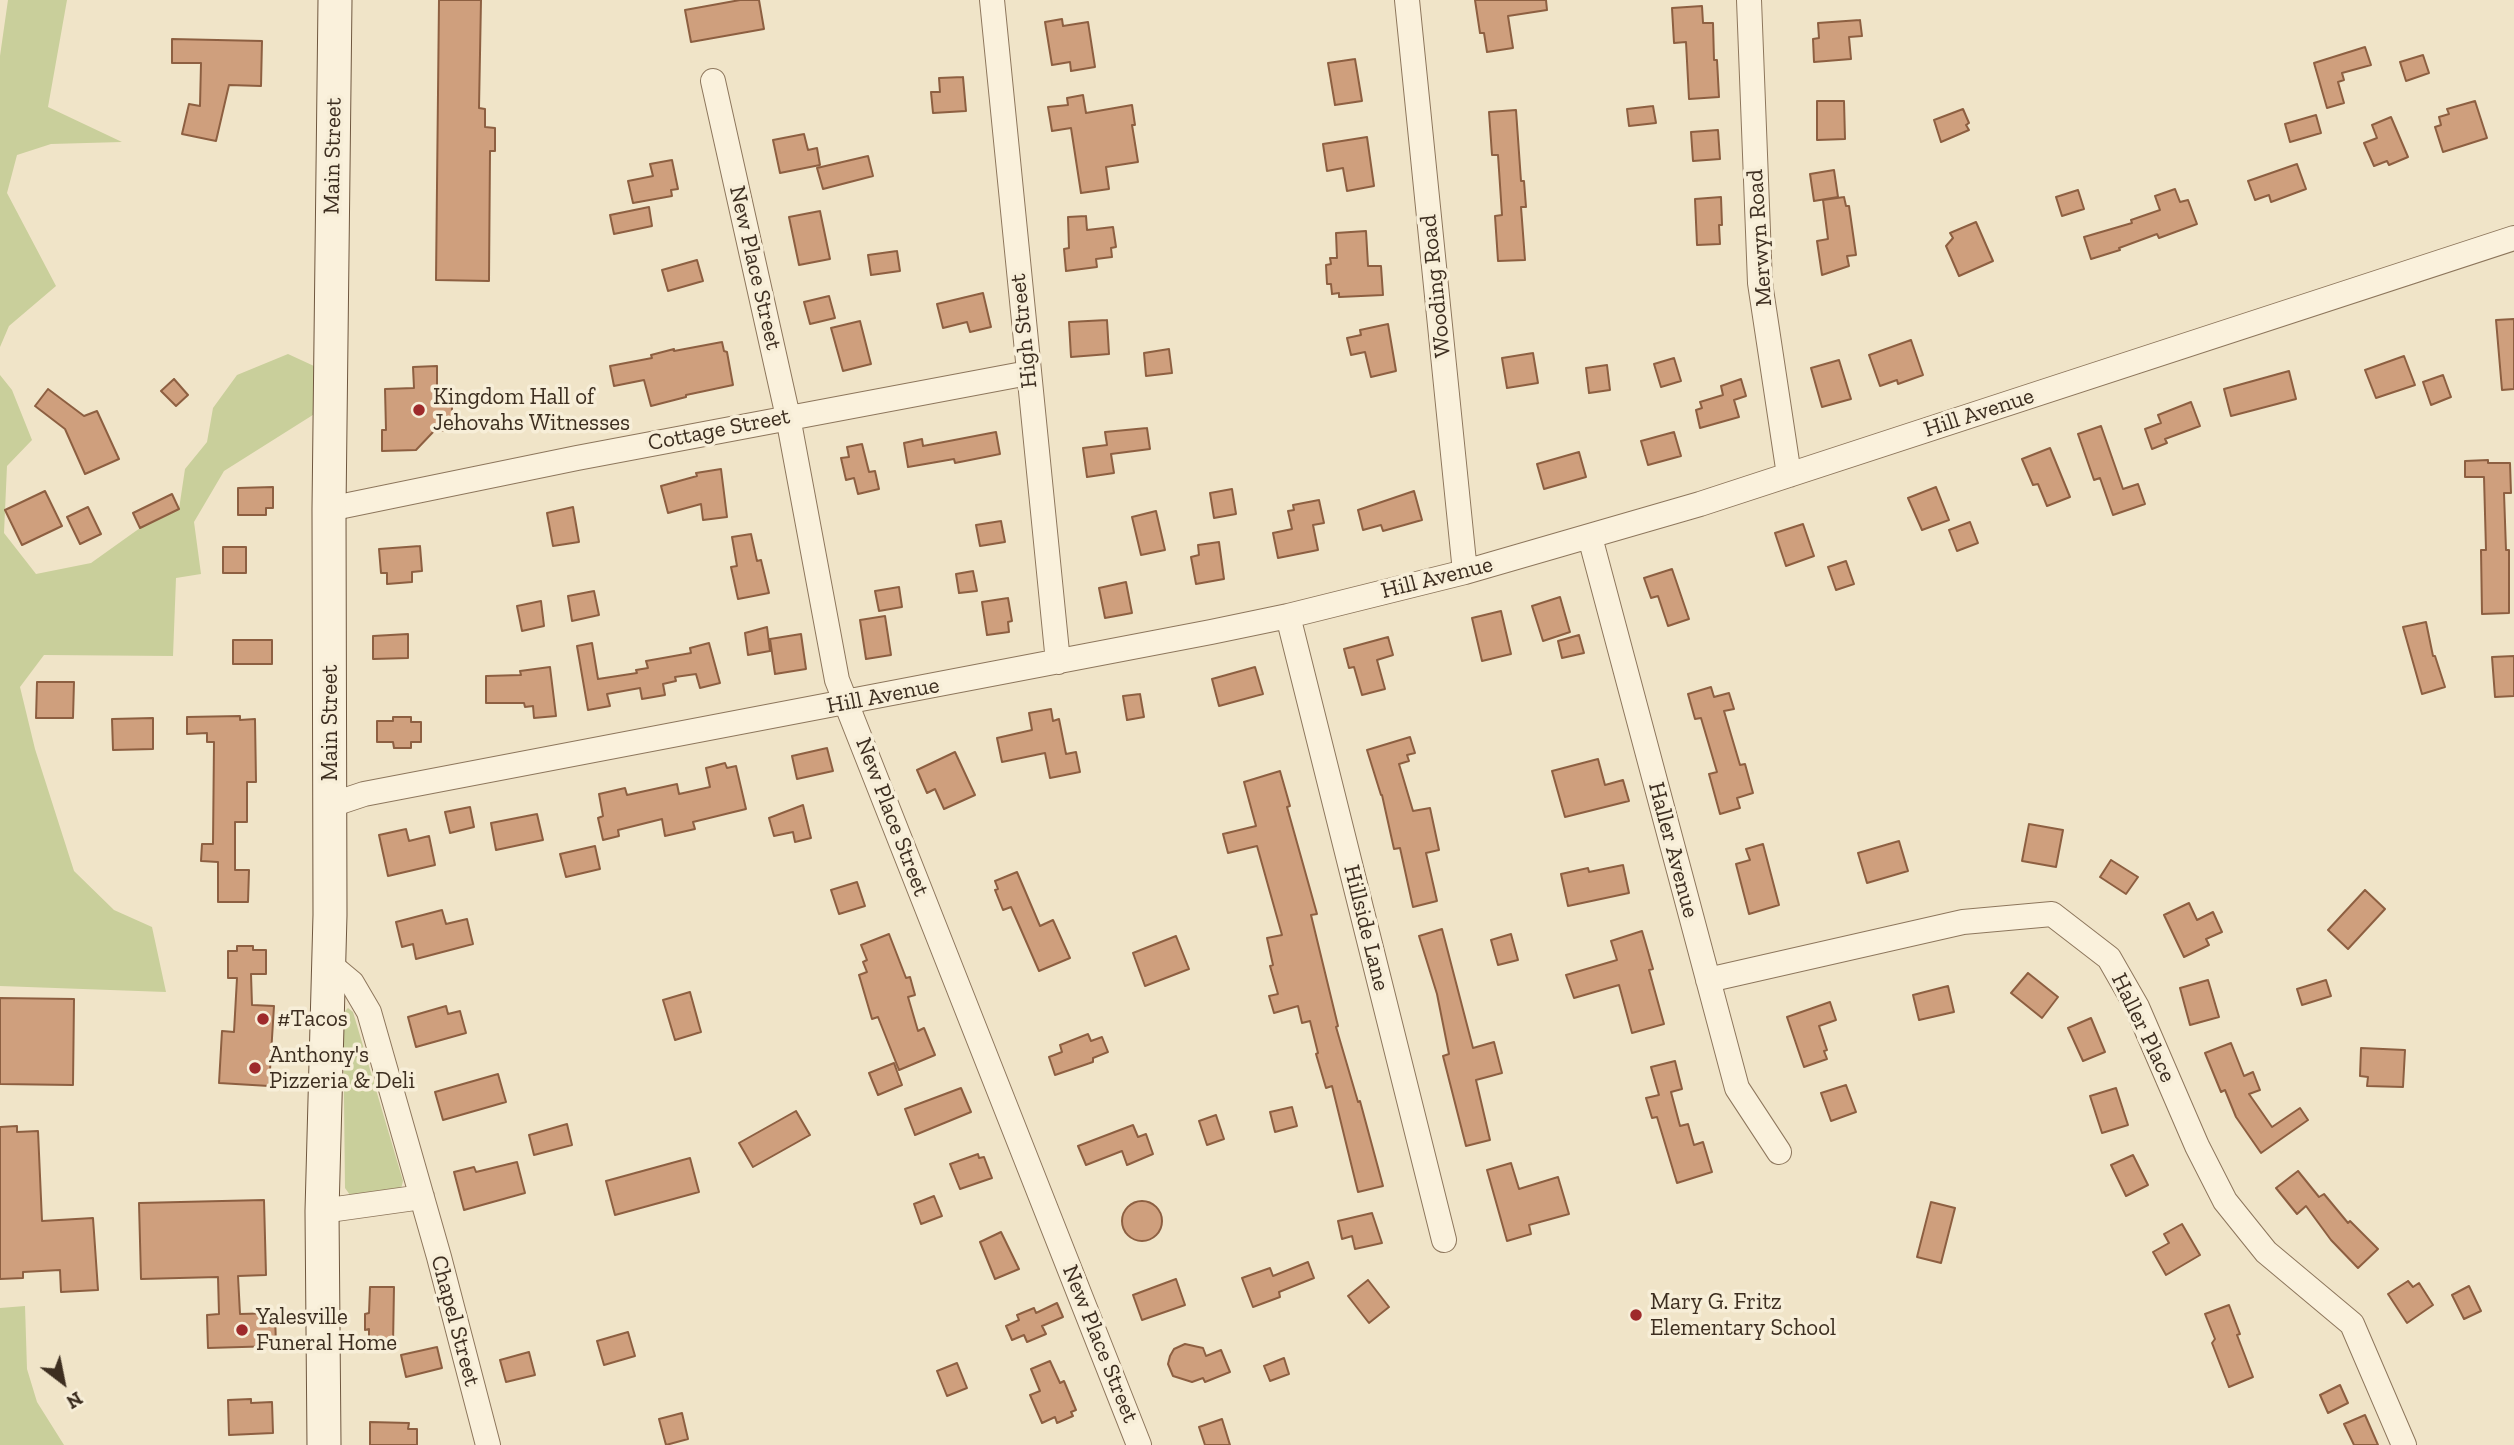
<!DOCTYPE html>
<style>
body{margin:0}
#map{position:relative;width:2514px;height:1445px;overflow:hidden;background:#f0e4c8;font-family:"Zilla Slab",serif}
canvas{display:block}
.north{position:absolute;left:28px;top:1347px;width:70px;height:70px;-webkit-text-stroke:5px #f7eed8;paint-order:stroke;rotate:148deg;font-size:19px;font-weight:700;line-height:28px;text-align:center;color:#3d2e20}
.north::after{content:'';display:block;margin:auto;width:24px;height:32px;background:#3d2e20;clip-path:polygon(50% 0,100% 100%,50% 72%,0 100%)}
</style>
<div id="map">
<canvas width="2514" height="1445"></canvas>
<div class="north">N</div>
</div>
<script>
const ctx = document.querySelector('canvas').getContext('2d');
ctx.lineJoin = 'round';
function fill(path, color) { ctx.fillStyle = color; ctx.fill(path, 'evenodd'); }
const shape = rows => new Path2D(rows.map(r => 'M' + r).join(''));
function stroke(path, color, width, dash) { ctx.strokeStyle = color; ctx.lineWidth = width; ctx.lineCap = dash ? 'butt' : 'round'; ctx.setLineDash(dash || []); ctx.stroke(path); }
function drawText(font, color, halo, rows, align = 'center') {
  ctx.font = font + ' "Zilla Slab",serif'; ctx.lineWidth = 7; ctx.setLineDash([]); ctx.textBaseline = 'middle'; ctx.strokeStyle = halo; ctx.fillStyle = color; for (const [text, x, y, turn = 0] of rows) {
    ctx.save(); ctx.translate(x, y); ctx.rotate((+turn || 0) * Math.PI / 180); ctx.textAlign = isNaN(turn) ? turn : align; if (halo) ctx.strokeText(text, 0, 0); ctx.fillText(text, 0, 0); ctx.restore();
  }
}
const green = shape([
 [8,0,67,0,48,107,122,142,51,144,17,155,7,193,56,286,9,326,0,347,0,56],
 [288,354,314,366,316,413,224,471,194,522,201,574,176,578,173,656,44,655,20,687,35,749,74,871,114,910,152,927,166,992,0,986,0,375,12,390,32,440,7,466,4,533,36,574,91,563,140,528,179,509,185,469,207,442,213,408,237,375],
 [348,1008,353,1012,403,1181,401,1189,350,1195,345,1188,343,1013],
 [25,1306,27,1369,37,1402,64,1445,0,1445,0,1308]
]);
const building = shape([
 [439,0,481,0,479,108,485,109,485,127,495,128,495,151,490,151,489,281,436,280,439,0],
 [740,0,759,0,764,29,691,42,685,10,740,0],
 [1475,0,1546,0,1547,10,1508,16,1513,48,1487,52,1484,33,1480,33,1475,0],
 [1702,6,1703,23,1713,23,1714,60,1717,60,1719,97,1689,99,1686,42,1674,43,1672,8,1702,6],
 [1062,19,1063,26,1088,22,1095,67,1071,71,1070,62,1052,65,1045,22,1062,19],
 [1860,20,1862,36,1849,37,1851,59,1814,62,1813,39,1819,38,1818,23,1860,20],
 [172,39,262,41,261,86,229,85,216,141,182,134,189,104,200,106,201,63,172,63,172,39],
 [2365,47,2371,65,2342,73,2344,80,2338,82,2344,103,2327,108,2314,63,2365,47],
 [2423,55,2429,73,2406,81,2400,62,2423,55],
 [1355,59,1362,101,1335,105,1328,63,1355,59],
 [963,77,966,111,933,113,931,92,940,92,939,78,963,77],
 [1083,95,1086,113,1132,105,1135,125,1132,125,1138,162,1106,167,1109,189,1081,193,1071,128,1052,131,1048,107,1068,105,1067,98,1083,95],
 [1817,101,1844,101,1845,139,1817,140,1817,101],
 [2475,101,2487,138,2443,152,2435,127,2441,125,2439,117,2449,114,2447,109,2475,101],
 [1653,106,1656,123,1629,126,1627,109,1653,106],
 [1963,109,1969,123,1966,125,1969,130,1941,142,1934,120,1963,109],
 [1516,110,1521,181,1524,181,1526,207,1521,207,1525,260,1498,261,1495,216,1502,215,1498,155,1492,155,1489,112,1516,110],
 [2316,115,2321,133,2290,142,2285,124,2316,115],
 [2391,117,2408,157,2389,165,2387,161,2374,166,2364,143,2377,138,2372,125,2391,117],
 [1718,130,1720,159,1693,161,1691,132,1718,130],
 [804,134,808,150,817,148,820,165,780,173,773,140,804,134],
 [1367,137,1374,186,1347,191,1343,168,1327,171,1323,144,1367,137],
 [868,156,873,176,823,189,817,168,868,156],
 [672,160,678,189,671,190,672,196,633,203,628,181,653,176,650,164,672,160],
 [2297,164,2306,189,2271,202,2269,195,2255,200,2248,181,2297,164],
 [1834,170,1838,197,1814,201,1810,174,1834,170],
 [2175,189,2180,202,2188,200,2197,224,2159,238,2157,234,2119,248,2120,250,2091,259,2084,237,2132,223,2131,220,2160,210,2155,196,2175,189],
 [2078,190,2084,209,2062,216,2056,197,2078,190],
 [1721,197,1722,225,1719,225,1720,244,1697,245,1695,199,1721,197],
 [1844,197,1846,206,1849,206,1856,255,1847,256,1849,266,1822,275,1817,241,1828,239,1823,200,1844,197],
 [649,207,652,226,614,234,610,215,649,207],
 [820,211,830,259,799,265,789,217,820,211],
 [1086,216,1087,230,1113,227,1116,247,1111,248,1112,257,1096,259,1097,267,1066,271,1064,249,1069,248,1068,217,1086,216],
 [1976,222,1993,261,1959,276,1946,246,1953,238,1950,233,1976,222],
 [1366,231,1368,266,1381,266,1383,295,1339,297,1339,293,1332,294,1331,284,1327,284,1326,265,1331,264,1330,258,1337,258,1336,233,1366,231],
 [897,251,900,271,871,275,868,255,897,251],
 [697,260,703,281,668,291,662,270,697,260],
 [983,293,991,327,970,332,967,322,943,328,937,304,983,293],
 [829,296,835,318,810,324,804,302,829,296],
 [2514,319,2514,389,2502,390,2496,320,2514,319],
 [1107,320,1109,354,1071,357,1069,322,1107,320],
 [860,321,871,364,843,371,831,328,860,321],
 [1388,324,1396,371,1371,377,1365,352,1351,355,1347,338,1361,335,1360,330,1388,324],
 [1911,340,1923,375,1898,384,1897,380,1880,386,1869,355,1911,340],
 [722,342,724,351,727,352,733,385,686,395,686,397,651,406,644,380,614,386,610,366,652,358,651,355,674,349,674,351,722,342],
 [1169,349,1172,373,1146,376,1144,353,1169,349],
 [1533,353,1538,383,1507,388,1502,358,1533,353],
 [2404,356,2415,385,2376,398,2365,370,2404,356],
 [1674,358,1681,381,1661,387,1654,364,1674,358],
 [1839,360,1851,399,1822,407,1811,368,1839,360],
 [1607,365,1610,390,1589,393,1586,368,1607,365],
 [437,366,437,388,451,388,453,430,434,431,416,450,382,451,382,430,386,430,385,389,414,388,413,367,437,366],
 [2289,371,2296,399,2231,416,2224,389,2289,371],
 [2443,375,2451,397,2431,405,2423,382,2443,375],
 [174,379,188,395,176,406,161,391,174,379],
 [1741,379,1746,396,1734,400,1739,417,1700,428,1696,410,1702,408,1700,402,1723,395,1721,386,1741,379],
 [48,389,84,416,97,411,119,459,85,474,65,429,35,406,48,389],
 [2191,402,2200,426,2165,439,2167,443,2152,449,2145,429,2161,423,2158,415,2191,402],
 [2101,426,2123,489,2138,484,2145,504,2113,515,2100,478,2094,480,2078,434,2101,426],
 [1147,428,1150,449,1111,454,1114,473,1087,477,1083,448,1107,445,1105,432,1147,428],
 [996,432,1000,454,955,463,954,459,908,467,904,443,922,439,923,446,996,432],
 [1674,432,1681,456,1648,465,1641,441,1674,432],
 [862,444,869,472,875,471,879,489,858,494,854,478,846,480,841,458,849,457,847,447,862,444],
 [2050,448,2070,497,2047,506,2038,484,2033,485,2022,459,2050,448],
 [1579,452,1586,477,1544,489,1537,464,1579,452],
 [2488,460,2488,463,2510,463,2511,493,2504,493,2506,550,2509,550,2509,613,2482,614,2481,550,2486,550,2484,477,2465,477,2465,461,2488,460],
 [721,469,727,517,703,520,701,504,668,513,661,486,697,476,696,473,721,469],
 [273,487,273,508,266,508,266,515,238,515,238,488,273,487],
 [1936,487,1949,520,1922,530,1908,498,1936,487],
 [1232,489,1236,514,1214,518,1210,493,1232,489],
 [45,491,62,526,22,545,5,510,45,491],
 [1414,491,1422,520,1383,531,1381,525,1363,530,1358,510,1414,491],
 [172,494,179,509,140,528,133,513,172,494],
 [1319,500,1324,523,1313,525,1318,550,1278,558,1273,533,1292,529,1288,511,1294,510,1293,505,1319,500],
 [88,507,101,534,80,544,67,517,88,507],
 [573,507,579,542,553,546,547,513,573,507],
 [1156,511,1165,550,1141,555,1132,517,1156,511],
 [1001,521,1005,542,980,546,976,525,1001,521],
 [1970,522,1978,543,1957,551,1949,530,1970,522],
 [1803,524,1814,556,1786,566,1775,533,1803,524],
 [751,534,757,561,761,560,769,593,738,599,731,567,737,566,732,537,751,534],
 [1219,542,1224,579,1196,584,1191,557,1199,555,1198,545,1219,542],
 [420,546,422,571,412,572,412,582,387,584,387,573,381,573,379,549,420,546],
 [223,547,246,547,246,573,223,573,223,547],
 [1846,561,1854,584,1836,590,1828,567,1846,561],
 [1672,569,1689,619,1668,626,1658,596,1651,598,1644,578,1672,569],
 [973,571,977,591,959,593,956,574,973,571],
 [1126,582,1132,613,1105,618,1099,588,1126,582],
 [899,587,902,607,879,611,875,591,899,587],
 [594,591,599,615,572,621,568,596,594,591],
 [1560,597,1570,632,1543,641,1532,606,1560,597],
 [1008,598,1012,621,1008,622,1009,632,987,635,982,602,1008,598],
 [541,601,544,626,522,631,517,606,541,601],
 [1501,611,1511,654,1482,661,1472,618,1501,611],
 [885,616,891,655,866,659,860,620,885,616],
 [2426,622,2433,656,2435,656,2445,687,2422,694,2403,627,2426,622],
 [767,627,770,651,748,655,745,633,767,627],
 [408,634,408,658,373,659,373,636,408,634],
 [801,634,806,669,775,674,770,639,801,634],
 [1579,635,1584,653,1562,658,1558,641,1579,635],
 [1388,637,1393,655,1377,660,1385,689,1362,695,1354,667,1349,668,1344,649,1388,637],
 [233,640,272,640,272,664,233,664,233,640],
 [592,643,598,679,637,673,636,670,648,668,646,661,691,653,690,648,709,643,720,683,700,688,696,674,675,677,676,681,663,684,665,695,642,699,640,688,607,694,610,706,588,710,577,646,592,643],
 [2514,656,2514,696,2495,697,2492,657,2514,656],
 [550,667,556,716,534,718,533,706,525,707,524,703,486,703,486,676,521,675,520,671,550,667],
 [1255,667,1263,694,1219,706,1212,679,1255,667],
 [37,682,74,682,73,718,36,718,37,682],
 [1711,687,1714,697,1729,693,1734,709,1724,711,1740,765,1745,764,1753,793,1737,798,1740,808,1720,814,1709,774,1717,772,1701,718,1695,719,1688,694,1711,687],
 [1140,694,1144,717,1127,720,1123,696,1140,694],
 [1051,709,1053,721,1059,719,1066,754,1076,752,1080,772,1050,778,1045,753,1002,762,997,738,1032,730,1029,713,1051,709],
 [240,716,240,720,255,719,256,782,247,782,247,822,235,822,235,870,249,870,248,902,218,902,218,862,201,861,202,844,213,844,214,742,207,742,207,733,187,734,187,717,240,716],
 [393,717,411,717,411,722,421,722,421,742,411,742,411,748,394,748,393,742,377,742,377,721,393,721,393,717],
 [153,718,153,749,113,750,112,719,153,718],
 [1410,737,1415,753,1407,755,1409,761,1399,764,1413,811,1430,808,1439,850,1426,853,1437,901,1413,907,1400,848,1394,849,1382,795,1381,795,1367,750,1410,737],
 [827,748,833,771,797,779,792,756,827,748],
 [955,752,975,795,944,809,935,789,927,793,917,770,955,752],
 [1598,759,1605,785,1623,780,1629,801,1565,817,1552,771,1598,759],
 [725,763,727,768,736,766,746,809,693,822,695,829,665,836,662,819,618,830,619,836,603,840,598,818,603,816,599,794,625,788,627,795,677,784,679,794,710,787,706,768,725,763],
 [1280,771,1290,806,1287,807,1317,914,1311,915,1338,1026,1336,1027,1358,1102,1360,1101,1383,1186,1358,1192,1332,1086,1326,1088,1316,1054,1318,1053,1310,1021,1302,1023,1298,1006,1274,1013,1269,996,1278,994,1270,966,1273,965,1267,938,1282,935,1257,846,1228,853,1223,834,1256,826,1244,782,1280,771],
 [803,805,811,838,795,842,793,832,774,836,769,818,803,805],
 [470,807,474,827,450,833,445,812,470,807],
 [537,814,543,840,496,850,491,823,537,814],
 [2029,824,2063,830,2056,867,2022,861,2029,824],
 [406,829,409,841,429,836,435,865,388,876,379,835,406,829],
 [1899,841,1908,871,1867,883,1858,853,1899,841],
 [1763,844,1779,905,1749,914,1736,864,1750,860,1746,849,1763,844],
 [595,846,600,869,566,877,560,854,595,846],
 [2111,860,2138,877,2126,894,2100,877,2111,860],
 [1623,865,1629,893,1568,906,1561,874,1588,868,1589,872,1623,865],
 [1017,872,1040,926,1053,920,1070,958,1039,971,1011,907,1003,910,995,890,998,889,995,881,1017,872],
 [857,882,865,906,839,914,831,890,857,882],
 [2365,890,2385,909,2348,949,2328,930,2365,890],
 [2189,903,2197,920,2213,912,2222,932,2206,939,2209,945,2184,957,2164,915,2189,903],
 [442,910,446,924,467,919,473,944,416,959,413,944,402,947,396,922,442,910],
 [1442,929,1473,1048,1494,1042,1502,1073,1476,1080,1490,1140,1466,1146,1443,1056,1449,1054,1437,994,1419,936,1442,929],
 [1642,931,1653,969,1649,970,1664,1024,1632,1033,1619,985,1574,998,1566,975,1617,960,1611,941,1642,931],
 [889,934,906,978,910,977,915,995,908,997,918,1031,924,1028,935,1055,899,1070,878,1017,872,1019,859,975,867,972,863,962,867,960,861,945,889,934],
 [1511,934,1518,960,1498,965,1491,940,1511,934],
 [1176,936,1189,969,1145,986,1133,953,1176,936],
 [237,946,253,946,253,950,266,950,266,974,251,974,252,1005,274,1006,269,1086,219,1083,222,1031,234,1032,237,978,228,978,228,951,237,951,237,946],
 [2028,973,2058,997,2042,1018,2011,993,2028,973],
 [2208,980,2219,1017,2190,1025,2180,988,2208,980],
 [2326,980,2331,996,2302,1005,2297,989,2326,980],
 [1948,986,1954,1012,1919,1020,1913,995,1948,986],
 [690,992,701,1032,675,1040,663,1000,690,992],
 [0,998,74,999,73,1085,0,1084,0,998],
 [1830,1002,1836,1020,1819,1026,1827,1050,1824,1051,1827,1059,1804,1067,1787,1017,1830,1002],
 [446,1006,448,1014,460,1011,466,1033,416,1047,408,1017,446,1006],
 [2091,1018,2105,1052,2083,1061,2068,1028,2091,1018],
 [1088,1034,1091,1041,1102,1037,1108,1052,1093,1058,1093,1062,1055,1075,1049,1057,1062,1052,1060,1045,1088,1034],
 [2231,1043,2244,1076,2253,1072,2260,1090,2249,1094,2272,1127,2300,1108,2308,1120,2261,1153,2236,1117,2225,1090,2221,1092,2205,1053,2231,1043],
 [2361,1048,2405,1050,2403,1087,2367,1086,2368,1077,2360,1076,2361,1048],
 [1675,1061,1682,1089,1671,1092,1680,1126,1688,1124,1694,1145,1703,1142,1712,1172,1677,1183,1657,1117,1652,1118,1646,1098,1659,1095,1651,1067,1675,1061],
 [894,1063,902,1085,878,1095,869,1073,894,1063],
 [498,1074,506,1102,443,1120,435,1092,498,1074],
 [1846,1085,1856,1112,1831,1121,1821,1093,1846,1085],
 [961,1088,971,1112,915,1135,905,1109,961,1088],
 [2116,1088,2128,1125,2102,1133,2090,1096,2116,1088],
 [1292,1107,1297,1126,1275,1132,1270,1112,1292,1107],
 [796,1111,810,1135,753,1167,739,1143,796,1111],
 [1216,1115,1224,1139,1207,1145,1199,1121,1216,1115],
 [567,1124,572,1145,534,1155,529,1135,567,1124],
 [1133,1125,1138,1137,1146,1134,1153,1154,1127,1165,1122,1151,1086,1165,1078,1146,1133,1125],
 [17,1126,17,1132,38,1131,42,1221,93,1218,98,1290,61,1292,60,1270,23,1272,23,1278,0,1279,0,1127,17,1126],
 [978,1154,979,1158,984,1157,992,1178,960,1189,950,1164,978,1154],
 [2133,1155,2148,1185,2126,1196,2111,1165,2133,1155],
 [690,1158,699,1192,615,1215,606,1181,690,1158],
 [517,1162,525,1193,464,1210,454,1172,474,1167,476,1172,517,1162],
 [1511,1163,1519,1189,1558,1177,1569,1214,1529,1225,1531,1234,1507,1241,1487,1170,1511,1163],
 [2298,1171,2319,1197,2324,1194,2348,1223,2350,1221,2378,1249,2358,1268,2331,1240,2306,1206,2297,1214,2276,1188,2298,1171],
 [934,1196,942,1216,921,1224,914,1204,934,1196],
 [264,1200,266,1275,238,1276,240,1314,275,1313,276,1346,208,1348,207,1315,219,1314,218,1277,141,1279,139,1203,264,1200],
 '1122 1221a20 20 0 1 1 40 0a20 20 0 1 1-40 0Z',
 [1931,1202,1955,1208,1941,1263,1917,1257,1931,1202],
 [1372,1213,1382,1243,1355,1249,1352,1236,1342,1239,1338,1221,1372,1213],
 [2182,1224,2200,1255,2166,1275,2153,1252,2169,1243,2164,1234,2182,1224],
 [1001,1232,1019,1269,995,1279,980,1242,1001,1232],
 [1308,1262,1314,1278,1279,1292,1280,1297,1253,1307,1242,1278,1270,1268,1273,1276,1308,1262],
 [1176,1279,1185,1305,1142,1320,1133,1295,1176,1279],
 [1368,1280,1389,1307,1369,1323,1348,1296,1368,1280],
 [2408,1281,2413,1287,2419,1283,2433,1305,2407,1323,2388,1294,2408,1281],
 [2469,1286,2481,1311,2464,1319,2452,1295,2469,1286],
 [370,1287,394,1287,393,1345,369,1345,369,1329,365,1330,365,1314,369,1313,370,1287],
 [1057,1303,1063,1317,1042,1326,1046,1334,1027,1342,1024,1335,1012,1340,1006,1326,1019,1320,1017,1315,1034,1308,1036,1313,1057,1303],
 [2229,1305,2240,1334,2237,1335,2253,1377,2229,1387,2212,1343,2215,1339,2205,1314,2229,1305],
 [628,1332,635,1356,604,1365,597,1341,628,1332],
 [1185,1344,1203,1348,1206,1356,1221,1350,1230,1372,1205,1382,1203,1378,1192,1382,1173,1376,1168,1364,1170,1356,1174,1349,1185,1344],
 [437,1347,442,1368,406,1377,401,1355,437,1347],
 [529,1352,535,1375,506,1382,500,1360,529,1352],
 [1284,1358,1289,1374,1270,1381,1264,1366,1284,1358],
 [1050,1361,1060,1383,1064,1381,1076,1410,1071,1412,1073,1416,1057,1423,1055,1417,1042,1423,1030,1395,1040,1391,1031,1369,1050,1361],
 [957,1363,967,1388,947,1396,937,1371,957,1363],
 [2340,1385,2348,1403,2328,1413,2320,1395,2340,1385],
 [251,1399,251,1403,272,1402,273,1433,229,1435,228,1400,251,1399],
 [682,1413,688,1439,666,1445,659,1419,682,1413],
 [2365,1415,2378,1445,2354,1445,2344,1424,2365,1415],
 [1222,1419,1230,1445,1205,1445,1199,1427,1222,1419],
 [370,1422,409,1423,408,1429,417,1429,417,1445,370,1445,370,1422]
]);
const minor = shape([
 [992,0,1058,662],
 [1407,0,1465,572],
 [1749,0,1760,283,1789,475],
 [713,81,788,417,837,680,1139,1445],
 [329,509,577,458,1028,373],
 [1590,537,1737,1088,1779,1152],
 [1288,616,1444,1240],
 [331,805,364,794,1211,632,1288,616,1465,572,1700,504,2514,238],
 [328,963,352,983,369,1012,439,1257,488,1445],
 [1708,980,1963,922,2052,914,2109,958,2137,1007,2197,1146,2225,1201,2266,1252,2352,1324,2404,1445],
 [322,1211,422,1197]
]);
const secondary = shape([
 [324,1445,322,1211,330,915,329,509,335,0]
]);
const markers = [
 [419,410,7,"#9e2a2b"],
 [263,1019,7,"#9e2a2b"],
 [255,1068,7,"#9e2a2b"],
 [1636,1315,7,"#9e2a2b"],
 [242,1330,7,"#9e2a2b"]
];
const streetNames = [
 ["Main Street",333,156,-89],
 ["Merwyn Road",1760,238,-94],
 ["New Place Street",755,268,77],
 ["Wooding Road",1436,286,-96],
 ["High Street",1024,331,-96],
 ["Hill Avenue",1979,413,-18],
 ["Cottage Street",719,430,-11],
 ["Hill Avenue",1437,578,-14],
 ["Hill Avenue",883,696,-11],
 ["Main Street",330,723,-90],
 ["New Place Street",892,817,69],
 ["Haller Avenue",1673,850,75],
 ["Hillside Lane",1366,928,76],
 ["Haller Place",2143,1028,64],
 ["Chapel Street",455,1321,75],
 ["New Place Street",1100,1344,68]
];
const poiNames = [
 ["Kingdom Hall of",433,397],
 ["Jehovahs Witnesses",433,423],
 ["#Tacos",277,1019],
 ["Anthony's",269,1055],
 ["Pizzeria & Deli",269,1081],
 ["Mary G. Fritz",1650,1302],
 ["Elementary School",1650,1328],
 ["Yalesville",256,1317],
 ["Funeral Home",256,1343]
];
fill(green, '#c9cf9b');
fill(building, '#cf9f7d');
stroke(building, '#8d5f41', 2);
stroke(minor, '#8d765c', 26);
stroke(secondary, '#6f573f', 35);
stroke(minor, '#faf1dc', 24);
stroke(secondary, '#faf1dc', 33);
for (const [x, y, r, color] of markers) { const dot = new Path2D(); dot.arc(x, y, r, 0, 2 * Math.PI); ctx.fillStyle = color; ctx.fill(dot); stroke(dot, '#f7eed8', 2.5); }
drawText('23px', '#3d2e20', '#f7eed8', streetNames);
drawText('23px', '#3d2e20', '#f7eed8', poiNames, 'left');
</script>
